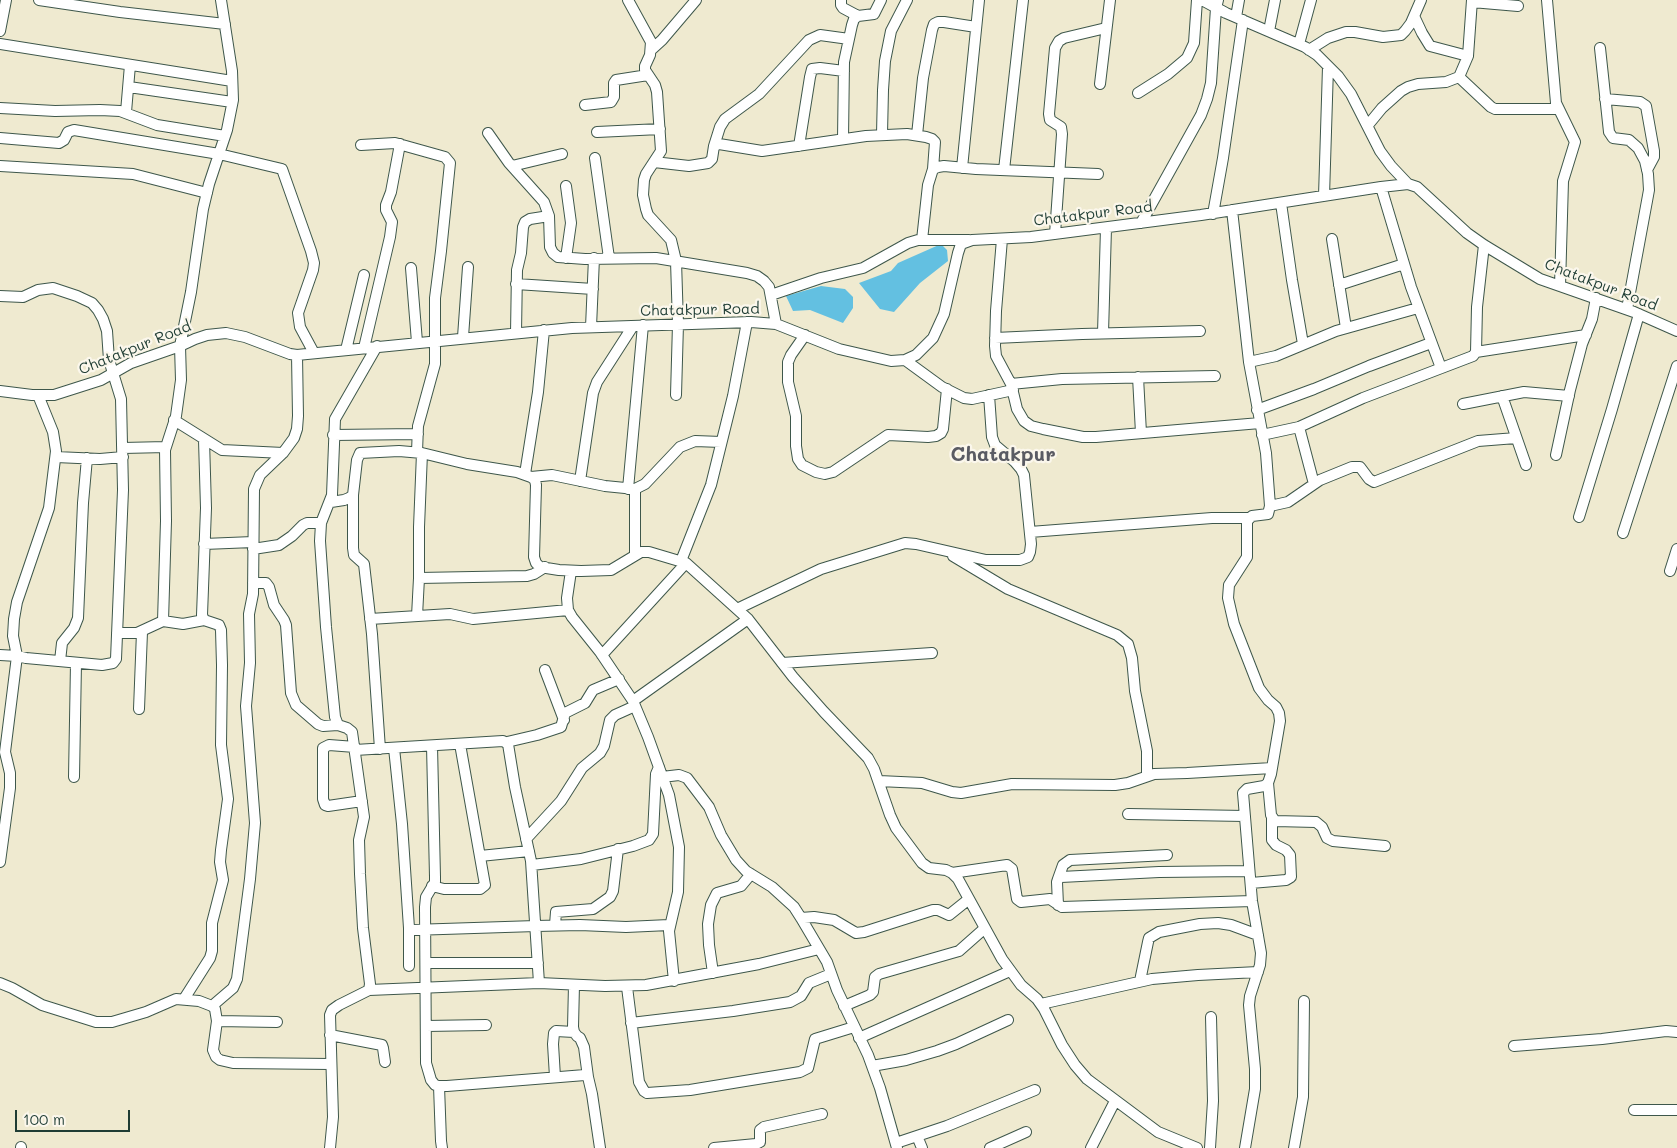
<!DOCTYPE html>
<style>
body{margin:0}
#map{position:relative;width:1677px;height:1148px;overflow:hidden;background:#efead0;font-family:Mali,sans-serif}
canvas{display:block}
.scale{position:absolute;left:15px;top:1110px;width:115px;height:22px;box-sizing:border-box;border:2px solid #1f3d34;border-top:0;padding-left:6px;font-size:15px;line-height:18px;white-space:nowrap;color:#1f3d34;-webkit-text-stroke:4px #fbf7ec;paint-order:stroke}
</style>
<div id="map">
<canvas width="1677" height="1148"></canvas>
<div class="scale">100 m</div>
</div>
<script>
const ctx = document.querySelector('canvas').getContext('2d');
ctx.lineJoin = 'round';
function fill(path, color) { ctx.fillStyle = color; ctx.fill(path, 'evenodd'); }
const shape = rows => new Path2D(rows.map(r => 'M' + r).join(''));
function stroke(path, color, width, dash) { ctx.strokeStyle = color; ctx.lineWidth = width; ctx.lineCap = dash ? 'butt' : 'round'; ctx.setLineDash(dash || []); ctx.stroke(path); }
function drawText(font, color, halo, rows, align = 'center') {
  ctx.font = font + ' Mali,sans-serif'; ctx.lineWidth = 4.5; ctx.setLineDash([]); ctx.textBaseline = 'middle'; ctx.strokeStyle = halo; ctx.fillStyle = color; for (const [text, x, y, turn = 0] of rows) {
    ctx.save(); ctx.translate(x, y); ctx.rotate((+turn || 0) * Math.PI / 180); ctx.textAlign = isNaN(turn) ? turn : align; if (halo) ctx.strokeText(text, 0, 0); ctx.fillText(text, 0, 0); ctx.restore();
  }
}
const water = shape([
 [941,244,947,250,948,261,920,283,894,312,880,309,859,283,891,271,898,263],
 [821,286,845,289,853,297,853,308,843,323,810,310,793,311,786,296]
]);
const minor = shape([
 [39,0,120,12,225,24],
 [628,0,651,42,650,55,645,66,645,70,655,85,657,92,661,151,646,174,644,180,643,195,646,209,648,215,671,240,676,261,678,324,676,395],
 [841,0,841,5,843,8,858,16],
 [1202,0,1226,13,1305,47,1317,55,1338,76,1351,94,1380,151,1391,166,1408,184],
 [1547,0,1556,103,1575,142,1563,181,1560,286],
 [1472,2,1518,6],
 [1414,16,1422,33,1430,46,1468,56],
 [1236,17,1239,0],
 [0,31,6,0],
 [1269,31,1275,0],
 [0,44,232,81],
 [1299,44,1311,0],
 [1600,48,1609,132,1613,138,1629,140,1638,148,1645,161,1648,174,1649,190,1647,201,1627,309],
 [651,50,662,40,696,0],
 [1309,50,1328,38,1346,32,1355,32,1383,37,1401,35,1405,31,1411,23,1421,0],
 [1459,77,1491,107,1495,109,1558,109],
 [1100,84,1110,0],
 [129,87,232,102],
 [1138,93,1168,74,1187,58,1194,43,1197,0],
 [1605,99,1640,102,1646,106,1654,151,1654,157,1647,170],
 [585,105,611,102,614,97,614,83,616,80,648,75],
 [0,108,55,111,100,110,120,111,157,125,225,136],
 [126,112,130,65],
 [1368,125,1382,108,1401,91,1408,87,1418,84,1446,82,1459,77,1468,56,1472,0],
 [597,132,660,129],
 [488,133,509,163,544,202,549,216,550,247,553,253,558,257,585,259,656,258,747,273,757,276,764,281,769,287,776,324],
 [882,134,883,90,885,61,891,31,907,0],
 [917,135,923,78,932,30,934,24,938,22,944,22,976,27],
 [0,138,59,143,64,140,68,132,74,130,219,154,282,169,311,251,314,263,313,270,298,313,300,327,314,353],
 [843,139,844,62,852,25,854,19,858,16,874,14,881,0],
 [361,145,395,143,445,157,450,163,441,251,435,298,435,364,418,426,417,452],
 [714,146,720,127,725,119,759,94,809,40,820,35,849,39],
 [799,146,810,77,812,69,820,68,844,71],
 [595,158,609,258],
 [654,162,689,166,708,163,712,159,714,146,719,144,762,151,866,136,907,134,926,137,932,139,935,142,933,169],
 [0,166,133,174,207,193],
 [512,166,562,154],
 [962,168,979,0],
 [1004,170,1023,0],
 [566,186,571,223,566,258],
 [1381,187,1411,287,1441,368],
 [1324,196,1328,67],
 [1281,203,1292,280,1303,344],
 [1232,210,1249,362,1266,453,1270,506,1268,514,1252,516,1247,521,1247,557,1229,585,1228,598,1234,624,1259,688,1268,700,1276,707,1279,713,1280,721,1271,774,1268,783,1264,786,1247,789,1243,793,1252,901,1261,953,1260,965,1250,996,1249,1005,1255,1069,1255,1089,1245,1148],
 [1213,214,1223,158,1243,20],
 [1141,223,1201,115,1207,99,1211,83,1216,8,1218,0],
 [1055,234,1062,134,1061,127,1050,120,1049,114,1055,48,1059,41,1064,38,1106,28],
 [1002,239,996,311,995,346,996,356,1011,384,1017,409,1024,421,1031,426,1043,429,1083,437,1096,437,1260,423],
 [1332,239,1346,328],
 [922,240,928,185,933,169,938,167,944,166,976,169,1098,174],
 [411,268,417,342],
 [516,284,593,289],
 [1339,285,1404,264],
 [771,295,821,278,863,268,908,243,918,240,969,240],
 [0,296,23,297,38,290,53,288,77,296,92,303,98,310,103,319,107,331,109,360,121,399,123,490,116,659,113,663,102,665,26,658,17,656,0,655],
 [591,327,594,258],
 [516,333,517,270,521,253,523,227,525,222,530,219,549,216],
 [1103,333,1106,228],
 [805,335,791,355,788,362,788,382,796,416,796,446,798,459,802,465,816,472,825,474,833,472,888,435,928,437,936,436,941,433,943,429,947,389],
 [463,337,468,267],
 [995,338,1082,334,1200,331],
 [364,348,390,237,392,222,386,210,386,205,391,192,400,144],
 [346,350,364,275],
 [1476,352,1586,335],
 [905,360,942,387,964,398,972,399,1013,390],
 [1249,362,1276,356,1336,331,1418,308],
 [1138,377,1141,433],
 [1011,384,1062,379,1215,376],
 [0,391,32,395,54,395,101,380,131,363,180,346,195,339,207,335,226,333,245,337,290,354,297,355,572,328,751,322,776,324,839,349,891,361,905,360,916,355,933,338,944,314,958,253,961,244,972,240,1031,237,1201,215,1381,187,1408,184,1417,187,1467,233,1484,245,1540,279,1634,312,1677,331],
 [1502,396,1526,465],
 [1463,404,1524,392,1569,396],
 [1257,410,1314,389,1369,366,1431,343],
 [174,420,222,450,283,453],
 [1299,427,1314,484],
 [333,435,418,434],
 [1262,435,1299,427,1363,398,1473,356,1476,352,1477,307,1484,245],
 [123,448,166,447],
 [1556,455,1570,390,1582,344,1592,319,1596,298],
 [56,457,100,459,123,457],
 [525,474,538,392,544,330],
 [531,477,552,475,605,486,635,489,645,484,680,447,695,441,721,442],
 [580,481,593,393,597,382,633,326],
 [628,489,643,325],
 [353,495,353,548,354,555,364,564,372,634,380,749],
 [331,502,344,500,349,498,353,495,357,460,360,453,399,451,422,453,467,464,517,472,531,477,535,480,536,485,534,557,536,563,540,567,559,570,581,571,611,570,641,552,649,552,686,563,748,619,793,677,824,712,868,758,874,769,890,815,896,828,922,863,929,868,946,870,952,873,958,879,1002,959,1021,985,1037,999,1044,1009,1062,1045,1075,1065,1087,1079,1158,1132,1197,1148],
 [1270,506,1288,502,1320,480,1352,467,1360,467,1369,479,1374,482,1478,441,1516,438],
 [1579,517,1612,409,1639,314],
 [1030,532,1212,518,1249,518],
 [1623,533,1677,366],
 [204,544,253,542],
 [253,549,279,545,292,536,303,525,307,523,321,523],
 [635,555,635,489],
 [953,556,1008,589,1117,635,1128,644,1132,658,1135,691,1147,751,1147,775],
 [681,561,711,485,733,396,747,322],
 [571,571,567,598,568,610,572,617,600,652,633,701,648,737,669,795,679,847,678,892,669,931,674,981],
 [1670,571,1677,549],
 [419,578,527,576,534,574,545,567],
 [253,583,266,583,269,587,274,605,284,620,286,625,291,693,296,705,318,724,323,726,338,725],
 [737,609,821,569,905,543,916,544,986,560,1020,560,1028,557,1030,552,1031,544,1024,475,1021,469,1015,462,995,445,992,437,989,395],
 [417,616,419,578,419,527,422,453],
 [370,619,450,614,473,619,568,610],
 [163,621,166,521,165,450,176,416,181,380,180,346,191,292,203,209,209,184,227,130,233,100,232,71,221,0],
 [117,633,137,633,163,621,183,624,204,620],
 [602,655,686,563],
 [60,661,62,643,74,628,78,618,83,503,87,458],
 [782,663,932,653],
 [545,670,564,720],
 [633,701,748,619],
 [139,709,142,632],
 [507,742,537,735,561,727,565,713,585,703,593,690,619,679],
 [432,746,435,877,435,882,426,897,425,907,426,1063,431,1080,435,1085,439,1086,447,1086,585,1075,588,1077,592,1094,600,1148],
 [355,747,329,745,323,748,323,799,325,805,328,806,362,801],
 [394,748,402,824,409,928,412,930,536,926,580,925,626,927,669,925],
 [355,750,503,741,508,744,515,787,531,861,539,983],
 [74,777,76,663],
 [662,777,679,775,687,778,709,807,721,835,736,860,746,871,772,887,794,907,801,918,827,962,837,990,868,1055,880,1088,897,1148],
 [879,781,922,783,952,792,961,793,1012,784,1115,785,1128,783,1154,774,1187,773,1272,768],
 [1268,783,1271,815,1275,821,1316,822,1322,827,1327,838,1333,841,1385,846],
 [1128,814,1245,816],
 [526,839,561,801,582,768,600,753,604,746,610,720,615,715,635,706],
 [480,856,529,851],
 [0,862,10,788,10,773,5,752,17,656,13,636,14,619,17,602,49,508,56,451,53,432,38,395],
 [532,865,581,859,633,846,649,840,653,834,656,774,659,767],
 [952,873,1007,865,1012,869,1017,899,1021,902,1050,899,1062,907,1252,901],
 [1058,879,1063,865,1070,860,1167,855],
 [1251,883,1286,880,1291,877,1290,855,1286,850,1276,845,1272,840,1272,818],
 [432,886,444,889,480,889,485,885,460,744],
 [1058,905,1057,882,1058,879,1061,877,1159,872,1249,871],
 [801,918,814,917,834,920,856,933,864,932,933,910,938,910,949,915,969,899],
 [555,925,556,912,593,909,610,897,613,891,618,849],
 [409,928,409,966],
 [426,963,538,963],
 [713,973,709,945,708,924,711,905,717,893,741,886,751,874],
 [1140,981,1148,942,1149,938,1159,932,1200,924,1218,923,1231,925,1258,935],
 [0,983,12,988,42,1005,96,1022,112,1022,146,1012,176,999,199,1001,212,1006,215,1009,217,1021,213,1050,216,1057,220,1060,233,1063,331,1064],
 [574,985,573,1027,574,1032,577,1036,580,1038,584,1047,588,1077],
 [627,987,639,1082,644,1091,647,1093,690,1090,800,1072,808,1068,815,1039,854,1027],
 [369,990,539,983,605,986,646,985,759,964,819,949],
 [184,999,210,958,212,951,212,923,223,880,220,862,221,850,228,799,221,745,222,665,221,630,219,625,204,620,202,615,206,508,204,440],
 [1041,1004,1152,979,1198,975,1258,972],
 [212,1006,233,988,237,979,250,879,255,823,246,706,250,663,249,614,253,594,254,489,260,475,283,453,294,438,297,429,298,416,297,355],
 [844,1006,870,995,873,992,875,977,879,974,959,951,985,928],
 [217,1021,277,1022],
 [631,1023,733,1011,790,1002,801,996,809,983,831,974],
 [426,1026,486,1025],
 [330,1035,382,1045,383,1048,385,1062],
 [859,1038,1010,971],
 [1514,1046,1602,1039,1666,1031,1677,1032],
 [872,1066,906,1060,937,1051,956,1044,1008,1020],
 [555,1077,553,1044,554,1033,556,1031,574,1032],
 [439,1086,441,1141,442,1148],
 [1634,1110,1677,1110],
 [917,1136,922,1148],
 [896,1143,947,1126,1035,1090],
 [21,1148,21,1147],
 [330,1148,333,1117,330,1015,332,1010,339,1005,369,990,370,984,363,928,360,874,359,840,364,817,352,732,347,728,338,725,335,717,326,627,320,541,321,523,332,495,335,419,377,346],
 [714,1148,756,1144,760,1142,760,1130,764,1127,822,1114],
 [990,1148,1026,1132],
 [1091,1148,1115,1101],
 [1210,1148,1213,1101,1211,1017],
 [1294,1148,1303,1097,1304,1001]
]);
const streetNames = [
 ["Chatakpur Road",1093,214,-7],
 ["Chatakpur Road",1601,285,21],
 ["Chatakpur Road",700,310,-1],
 ["Chatakpur Road",135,348,-22]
];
const districtNames = [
 ["Chatakpur",1003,455]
];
fill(water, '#63c0e1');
stroke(minor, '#3e574b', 12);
stroke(minor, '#fff', 10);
drawText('15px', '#1f3d34', '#fbf7ec', streetNames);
drawText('bold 20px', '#5a5b63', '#fbf7ec', districtNames);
</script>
